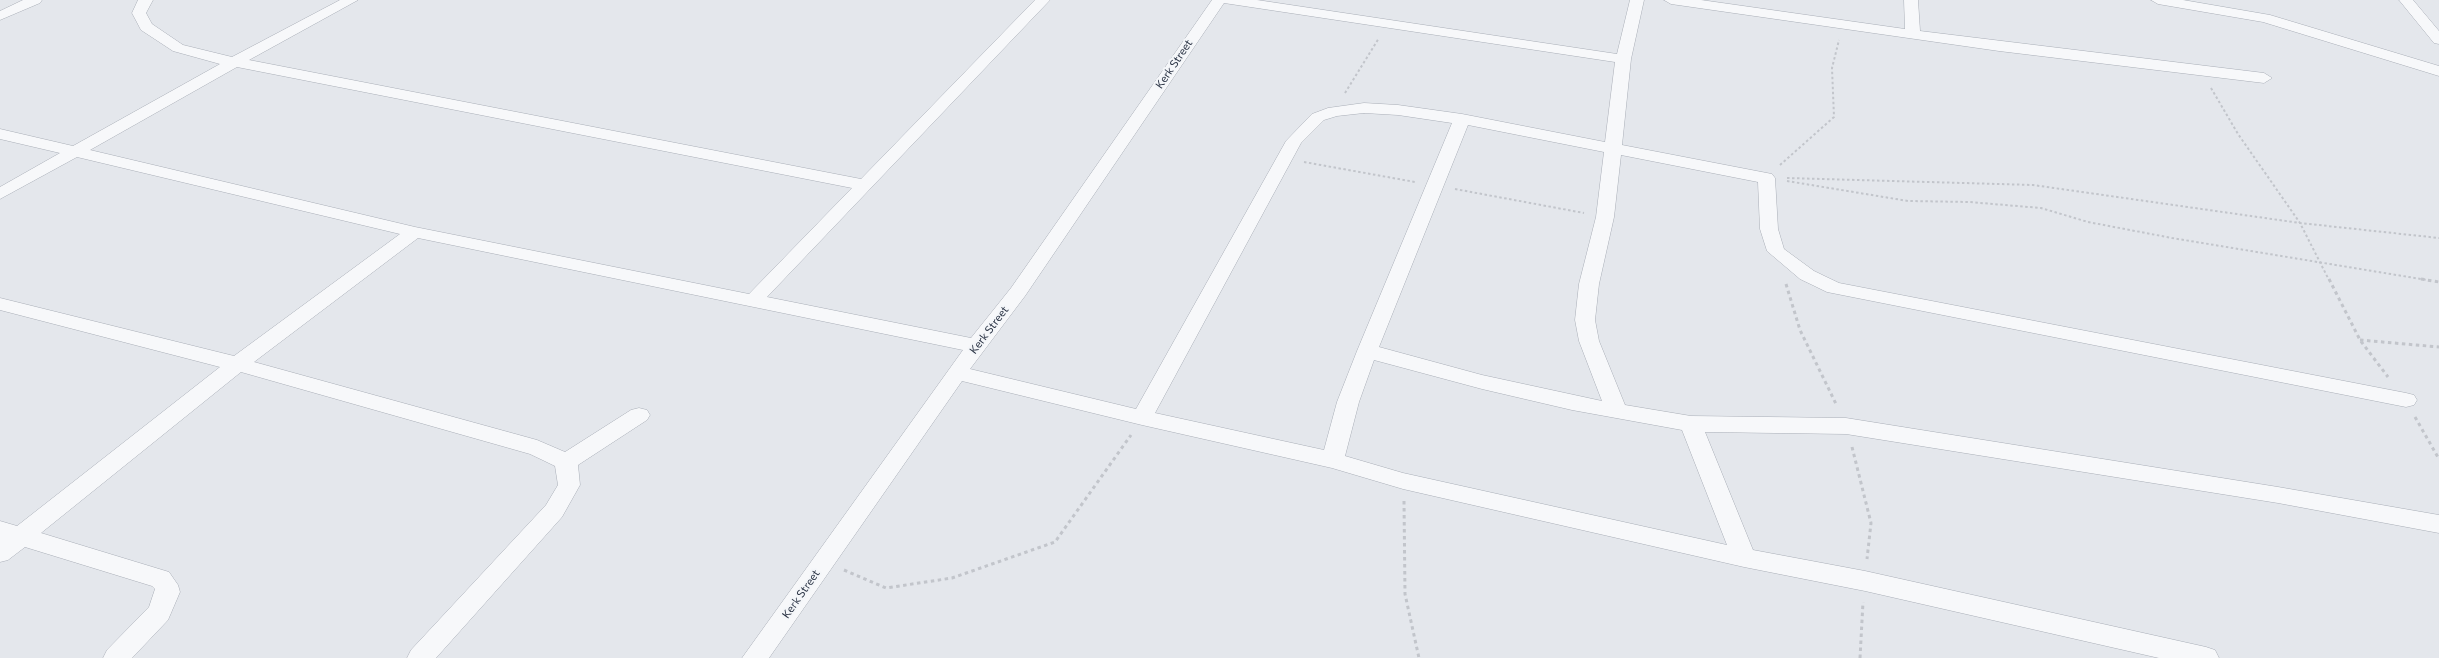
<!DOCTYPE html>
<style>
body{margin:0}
canvas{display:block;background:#e4e7ec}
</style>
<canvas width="2439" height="658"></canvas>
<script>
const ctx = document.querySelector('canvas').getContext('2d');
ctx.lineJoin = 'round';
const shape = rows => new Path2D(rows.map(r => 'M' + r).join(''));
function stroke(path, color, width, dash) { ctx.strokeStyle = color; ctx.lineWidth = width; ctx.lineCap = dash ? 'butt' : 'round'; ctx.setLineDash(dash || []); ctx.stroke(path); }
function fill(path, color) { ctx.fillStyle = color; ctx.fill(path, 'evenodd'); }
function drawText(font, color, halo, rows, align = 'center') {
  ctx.font = font + ' Commissioner,sans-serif'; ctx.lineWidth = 4; ctx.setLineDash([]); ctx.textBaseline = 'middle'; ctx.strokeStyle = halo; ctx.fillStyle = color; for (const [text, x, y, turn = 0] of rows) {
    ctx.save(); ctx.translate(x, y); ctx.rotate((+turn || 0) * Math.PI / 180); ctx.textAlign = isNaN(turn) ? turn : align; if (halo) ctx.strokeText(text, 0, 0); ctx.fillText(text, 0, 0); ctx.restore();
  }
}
const pathFar1 = shape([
 [2211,88,2238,134,2300,223,2329,280],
 [1345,93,1379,38],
 [1304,162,1415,182],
 [1780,165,1834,117,1832,68,1839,40],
 [1787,178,2033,185,2300,223,2439,238],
 [1787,181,1908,201,1969,202,2041,208,2088,222,2172,238,2427,280],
 [1455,189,1584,213]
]);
const path = shape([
 [2329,279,2360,340,2388,377],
 [2421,279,2439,282],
 [1786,284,1800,330,1837,406],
 [2360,340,2439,347],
 [2415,417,2439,459],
 [1852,447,1871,523,1867,559],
 [1404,501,1405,594,1419,658],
 [844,570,886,588,952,578,1055,542,1131,435],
 [1860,658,1863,602]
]);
const minor = shape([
 [23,0,42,0,40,3,0,20,0,11,23,0],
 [138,0,153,0,146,13,152,24,183,45,232,57,340,0,358,0,249,60,861,179,1035,0,1050,0,767,297,971,338,1011,288,1212,0,1257,0,1617,54,1630,0,1644,0,1631,59,1622,145,1772,174,1775,178,1778,229,1784,249,1814,271,1839,283,2406,393,2414,395,2417,400,2414,405,2406,407,1827,292,1800,279,1767,251,1760,229,1758,182,1621,155,1614,217,1599,284,1595,320,1599,341,1625,405,1691,416,1846,418,2278,487,2439,515,2439,533,2278,503,1846,434,1705,432,1753,550,1865,571,2206,647,2215,650,2219,658,2159,658,1865,591,1744,567,1403,489,1332,468,1142,425,962,381,769,658,742,658,963,350,418,238,254,362,537,440,565,452,631,410,639,408,647,410,650,415,647,420,578,465,580,485,562,517,436,658,407,658,411,650,546,505,558,485,555,466,530,454,241,372,41,533,169,572,178,585,180,592,168,620,132,658,103,658,107,650,149,607,155,589,152,586,25,547,8,560,0,562,0,521,17,526,220,367,0,310,0,298,234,356,400,234,77,157,0,199,0,187,60,153,0,139,0,129,73,146,220,64,173,51,141,30,132,13,138,0],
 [1224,3,1615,62,1605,142,1462,114,1398,105,1364,103,1328,108,1312,114,1286,141,1136,409,970,369,1025,296,1224,3],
 [237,67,852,188,749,294,415,227,90,150,237,67],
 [1364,113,1398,115,1452,123,1357,351,1337,402,1324,450,1155,413,1301,143,1324,120,1337,116,1364,113],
 [1468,125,1604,152,1596,217,1579,284,1575,320,1579,341,1602,401,1482,375,1379,347,1468,125],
 [1374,360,1482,389,1572,410,1682,430,1727,545,1403,473,1345,456,1359,402,1374,360],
 [1664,0,1701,0,1905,29,1904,0,1918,0,1920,31,2264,73,2272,78,2264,83,1999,51,1671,4,1664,0],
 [2151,0,2183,0,2270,15,2439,66,2439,76,2263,22,2158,4,2151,0],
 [2399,0,2413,0,2439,31,2439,44,2434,43,2399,0]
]);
const streetNames = [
 ["Kerk Street",1174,64,-56],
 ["Kerk Street",989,330,-53],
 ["Kerk Street",801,594,-55]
];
stroke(minor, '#a9aeb7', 1);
stroke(pathFar1, '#c2c5cb', 2, [2.5, 2.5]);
stroke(path, '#c2c5cb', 3, [3.5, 3.5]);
fill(minor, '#f7f8fa');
drawText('11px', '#2b3445', '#f4f6f9', streetNames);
</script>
